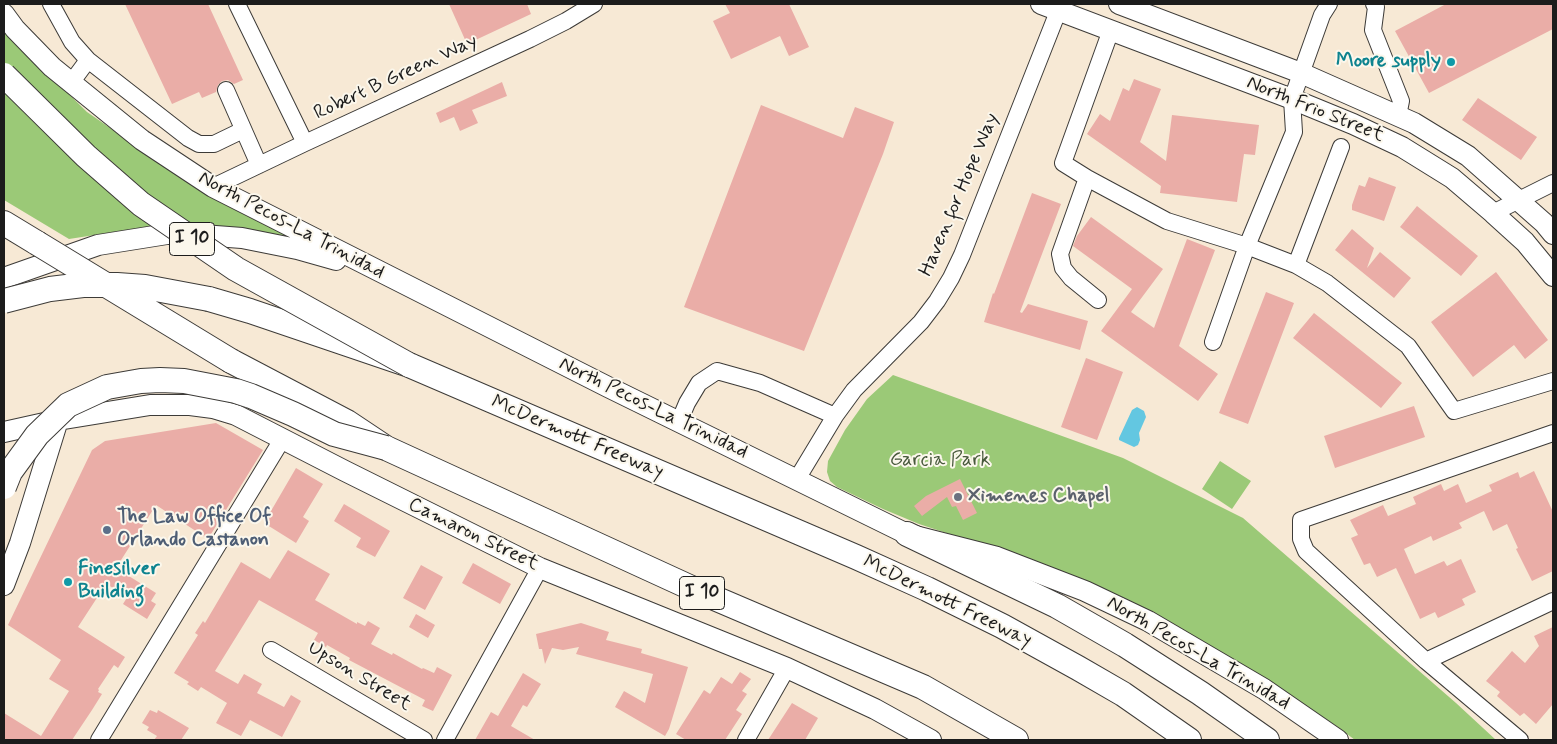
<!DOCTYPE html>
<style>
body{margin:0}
#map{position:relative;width:1557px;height:744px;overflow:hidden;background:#f7e9d5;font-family:Mynerve,sans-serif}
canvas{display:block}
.frame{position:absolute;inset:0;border:5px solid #1c1c1c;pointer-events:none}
</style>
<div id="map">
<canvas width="1557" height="744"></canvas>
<div class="frame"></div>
</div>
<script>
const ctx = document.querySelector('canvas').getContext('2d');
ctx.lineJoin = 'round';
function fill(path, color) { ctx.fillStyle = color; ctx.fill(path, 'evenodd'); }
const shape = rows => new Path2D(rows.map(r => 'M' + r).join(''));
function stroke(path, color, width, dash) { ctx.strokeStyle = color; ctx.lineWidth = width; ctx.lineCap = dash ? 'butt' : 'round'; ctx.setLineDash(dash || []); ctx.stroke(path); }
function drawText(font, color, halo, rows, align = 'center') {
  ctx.font = font + ' Mynerve,sans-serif'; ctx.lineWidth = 4; ctx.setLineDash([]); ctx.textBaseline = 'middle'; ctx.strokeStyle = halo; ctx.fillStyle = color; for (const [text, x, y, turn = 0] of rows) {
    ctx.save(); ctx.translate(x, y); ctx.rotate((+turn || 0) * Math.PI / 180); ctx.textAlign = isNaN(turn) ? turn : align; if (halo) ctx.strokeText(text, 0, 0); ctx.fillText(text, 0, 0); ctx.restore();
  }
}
const green = shape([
 [4,26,11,37,87,112,190,183,297,237,216,227,127,230,69,239,4,200],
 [893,375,1123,458,1243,518,1456,703,1496,740,1355,740,1335,725,1243,666,1010,554,919,524,883,509,837,487,830,481,827,472,828,461,845,430,867,399],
 [1220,461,1251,481,1232,509,1202,489]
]);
const water = shape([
 [1137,407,1144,411,1146,417,1139,433,1140,440,1138,445,1134,447,1119,440,1119,438,1132,410]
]);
const building = shape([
 [125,4,208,4,243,80,234,84,228,80,222,81,218,85,216,92,202,98,199,92,172,104],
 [449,4,527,4,531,14,467,44],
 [725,4,789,4,809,47,789,56,780,36,731,59,713,21,730,13],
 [1446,4,1553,4,1553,29,1429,93,1395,31],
 [1134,79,1161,89,1140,142,1166,161,1172,115,1259,125,1255,155,1244,154,1237,202,1160,193,1161,186,1087,134,1100,114,1110,121,1123,88,1129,91],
 [502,82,507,96,472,110,478,123,460,131,454,117,440,123,436,113],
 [1478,98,1537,137,1521,160,1462,120],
 [761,105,843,138,855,107,894,122,883,154,804,351,684,307],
 [1369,177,1396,187,1384,221,1352,210,1352,205,1359,185,1365,187],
 [1032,193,1061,204,1020,312,1022,313,1028,304,1088,321,1080,350,984,322,993,293,994,294],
 [1417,206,1478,256,1461,276,1400,227],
 [1091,217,1163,269,1131,312,1154,328,1187,239,1215,250,1179,346,1218,374,1198,401,1101,331,1132,289,1073,246,1077,236],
 [1352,229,1374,248,1367,268,1380,252,1411,278,1394,298,1335,250],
 [1496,272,1548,340,1525,359,1514,345,1473,377,1431,322],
 [1266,292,1294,303,1248,424,1219,413],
 [1314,313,1402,383,1381,408,1293,338],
 [1086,358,1123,372,1097,440,1061,427],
 [1414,406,1425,437,1335,468,1324,436],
 [216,423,263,450,208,539,156,505,116,568,156,593,151,601,156,604,147,619,123,604,128,596,106,584,78,627,125,657,118,668,114,665,98,689,99,690,98,692,102,694,92,710,72,740,4,740,4,713,41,736,69,691,49,679,61,660,8,625,92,450,105,441],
 [296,468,323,484,303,517,309,521,296,543,264,523],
 [1534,471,1553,512,1553,571,1532,581,1516,549,1518,548,1507,524,1493,531,1484,511,1459,523,1462,528,1433,541,1431,536,1404,549,1415,574,1444,561,1447,566,1461,559,1476,592,1462,599,1465,605,1438,618,1435,612,1420,619,1396,568,1377,577,1370,563,1364,565,1351,538,1358,535,1350,520,1383,505,1388,516,1416,504,1413,497,1441,484,1444,491,1458,484,1466,503,1492,491,1489,485,1518,472,1520,478],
 [960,479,977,513,963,520,956,506,952,507,947,497,922,516,914,506,926,496],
 [344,504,390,531,375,557,356,547,361,538,334,521],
 [288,550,330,574,315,600,357,624,357,622,365,626,368,621,380,628,371,644,392,655,393,653,422,669,423,668,434,673,437,667,452,675,433,711,422,706,425,700,349,660,350,658,327,645,326,647,314,640,318,633,259,600,215,671,238,684,244,674,262,684,257,693,284,707,291,695,301,701,282,737,250,720,241,736,216,723,227,703,201,687,198,691,187,684,189,682,174,673,198,635,195,633,203,621,205,623,241,562,270,579],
 [473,563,511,584,500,604,462,583],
 [421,565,443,577,425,610,403,598],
 [416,614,435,625,428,638,409,627],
 [581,623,609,632,606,640,642,649,641,653,688,667,669,729,665,736,615,707,624,691,645,703,653,674,576,654,579,647,563,650,552,648,545,664,542,649,539,649,536,634],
 [1553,627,1553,704,1536,724,1524,713,1520,716,1497,696,1500,692,1486,681,1512,651,1525,663,1539,646,1534,636],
 [740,672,751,679,742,691,747,694,736,710,742,714,725,740,686,740,676,734,704,690,710,694,721,677,732,684],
 [523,673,541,684,527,707,523,705,511,726,535,740,475,740,491,712,498,716],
 [792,703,818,718,805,740,768,740],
 [150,710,157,713,158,710,189,728,181,740,154,740,157,736,147,730,149,727,142,723]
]);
const minor = shape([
 [51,4,72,42,88,60,188,138,199,144,214,144,243,130],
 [237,4,305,143],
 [1374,4,1376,7,1373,30,1401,101,1398,116],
 [1111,30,1063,163,1087,178,1167,221,1247,246,1294,132,1292,99,1322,15,1329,4],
 [71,83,88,60],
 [226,90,259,165],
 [1087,178,1060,254,1063,268,1071,278,1098,300],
 [213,187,305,143,530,39,566,21,594,4],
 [1493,213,1553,183],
 [1296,265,1341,147],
 [1213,342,1247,246,1296,265,1327,283,1408,346,1454,411,1553,381],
 [679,422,687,403,699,383,717,371,760,383,835,416],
 [1553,433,1301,520,1301,539,1306,551,1426,661,1553,601],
 [797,479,835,416,854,390,921,322,937,301,951,278,962,255,1061,4],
 [271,650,424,740],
 [1426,661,1520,740],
 [99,740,283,438],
 [445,740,540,568],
 [746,740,787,668]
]);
const major = shape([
 [1041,4,1292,99,1353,124,1402,147,1452,178,1493,213,1525,242,1553,276],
 [1119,4,1301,73,1414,123,1468,156,1544,223,1553,234],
 [4,14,15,29,52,67,142,140,213,187,608,387,907,534,997,557,1085,591,1148,621,1264,689,1338,740],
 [4,278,98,245,167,234,189,234,242,238,297,249,336,260],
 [4,432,58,420,150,405,190,405,213,408,236,415,345,471,540,568,787,668,875,709,931,740],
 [4,585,20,543,58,420]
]);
const highway = shape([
 [4,223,37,243],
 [209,299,250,311,409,365,856,557,927,589,1002,626,1078,668,1123,694,1189,740],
 [231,361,347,422,386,448,698,591,923,687,1016,740],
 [907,534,1057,606,1125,645,1200,693,1267,740]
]);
const highwayBridge = shape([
 [4,75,86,156,141,204,236,269,409,365],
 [37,243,231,361],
 [4,301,50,289,83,285,117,285,145,287,209,299],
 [4,487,10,472,37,435,68,405,107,387,141,381,160,380,184,381,236,391,251,396,293,414,334,434,386,448]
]);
const markers = [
 [1451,62,5,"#0f9aa8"],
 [958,497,5,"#6b7280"],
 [107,530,5,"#5c6f8a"],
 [68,582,5,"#0f9aa8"]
];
const shields = [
 [192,239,45],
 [702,593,45]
];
const shieldNames = [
 ["I 10",192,239],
 ["I 10",702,593]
];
const cultureNames = [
 ["Moore supply",1441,62],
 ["Finesilver",78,570,"left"],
 ["Building",78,593,"left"]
];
const streetNames = [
 ["Robert B Green Way",396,78,-25],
 ["North Frio Street",1315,110,22],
 ["Haven for Hope Way",960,195,-67],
 ["North Pecos-La Trinidad",291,226,28],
 ["North Pecos-La Trinidad",653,409,26],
 ["McDermott Freeway",577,438,23],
 ["Camaron Street",473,535,26],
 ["McDermott Freeway",947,602,26],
 ["North Pecos-La Trinidad",1198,654,30],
 ["Upson Street",359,677,31]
];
const parkNames = [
 ["Garcia Park",940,461]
];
const worshipNames = [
 ["Ximenes Chapel",968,497]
];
const serviceNames = [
 ["The Law Office Of",117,518],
 ["Orlando Castanon",117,541]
];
fill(green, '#9bc977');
fill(water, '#63c7e1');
fill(building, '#eaada7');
stroke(minor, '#3d3b38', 18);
stroke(major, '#3d3b38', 22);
stroke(highway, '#3d3b38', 26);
stroke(minor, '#fff', 16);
stroke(major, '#fff', 20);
stroke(highway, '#fff', 24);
stroke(highwayBridge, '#3d3b38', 26, []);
stroke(highwayBridge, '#fff', 24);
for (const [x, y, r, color] of markers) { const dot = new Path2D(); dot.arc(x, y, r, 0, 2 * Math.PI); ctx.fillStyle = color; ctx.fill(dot); stroke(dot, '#fbf7ec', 2); }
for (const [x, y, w] of shields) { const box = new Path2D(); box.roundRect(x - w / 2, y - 16.5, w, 33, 4); ctx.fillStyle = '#fbf7ec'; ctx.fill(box); stroke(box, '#1c1c1c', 1); }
drawText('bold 19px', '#1c1c1c', null, shieldNames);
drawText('bold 20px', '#0d838f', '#fbf7ec', cultureNames, 'right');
drawText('20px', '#1c1c1c', '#fbf7ec', streetNames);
drawText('20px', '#48593c', '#fbf7ec', parkNames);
drawText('bold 20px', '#5b616d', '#fbf7ec', worshipNames, 'left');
drawText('bold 20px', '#4e5e75', '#fbf7ec', serviceNames, 'left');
</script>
